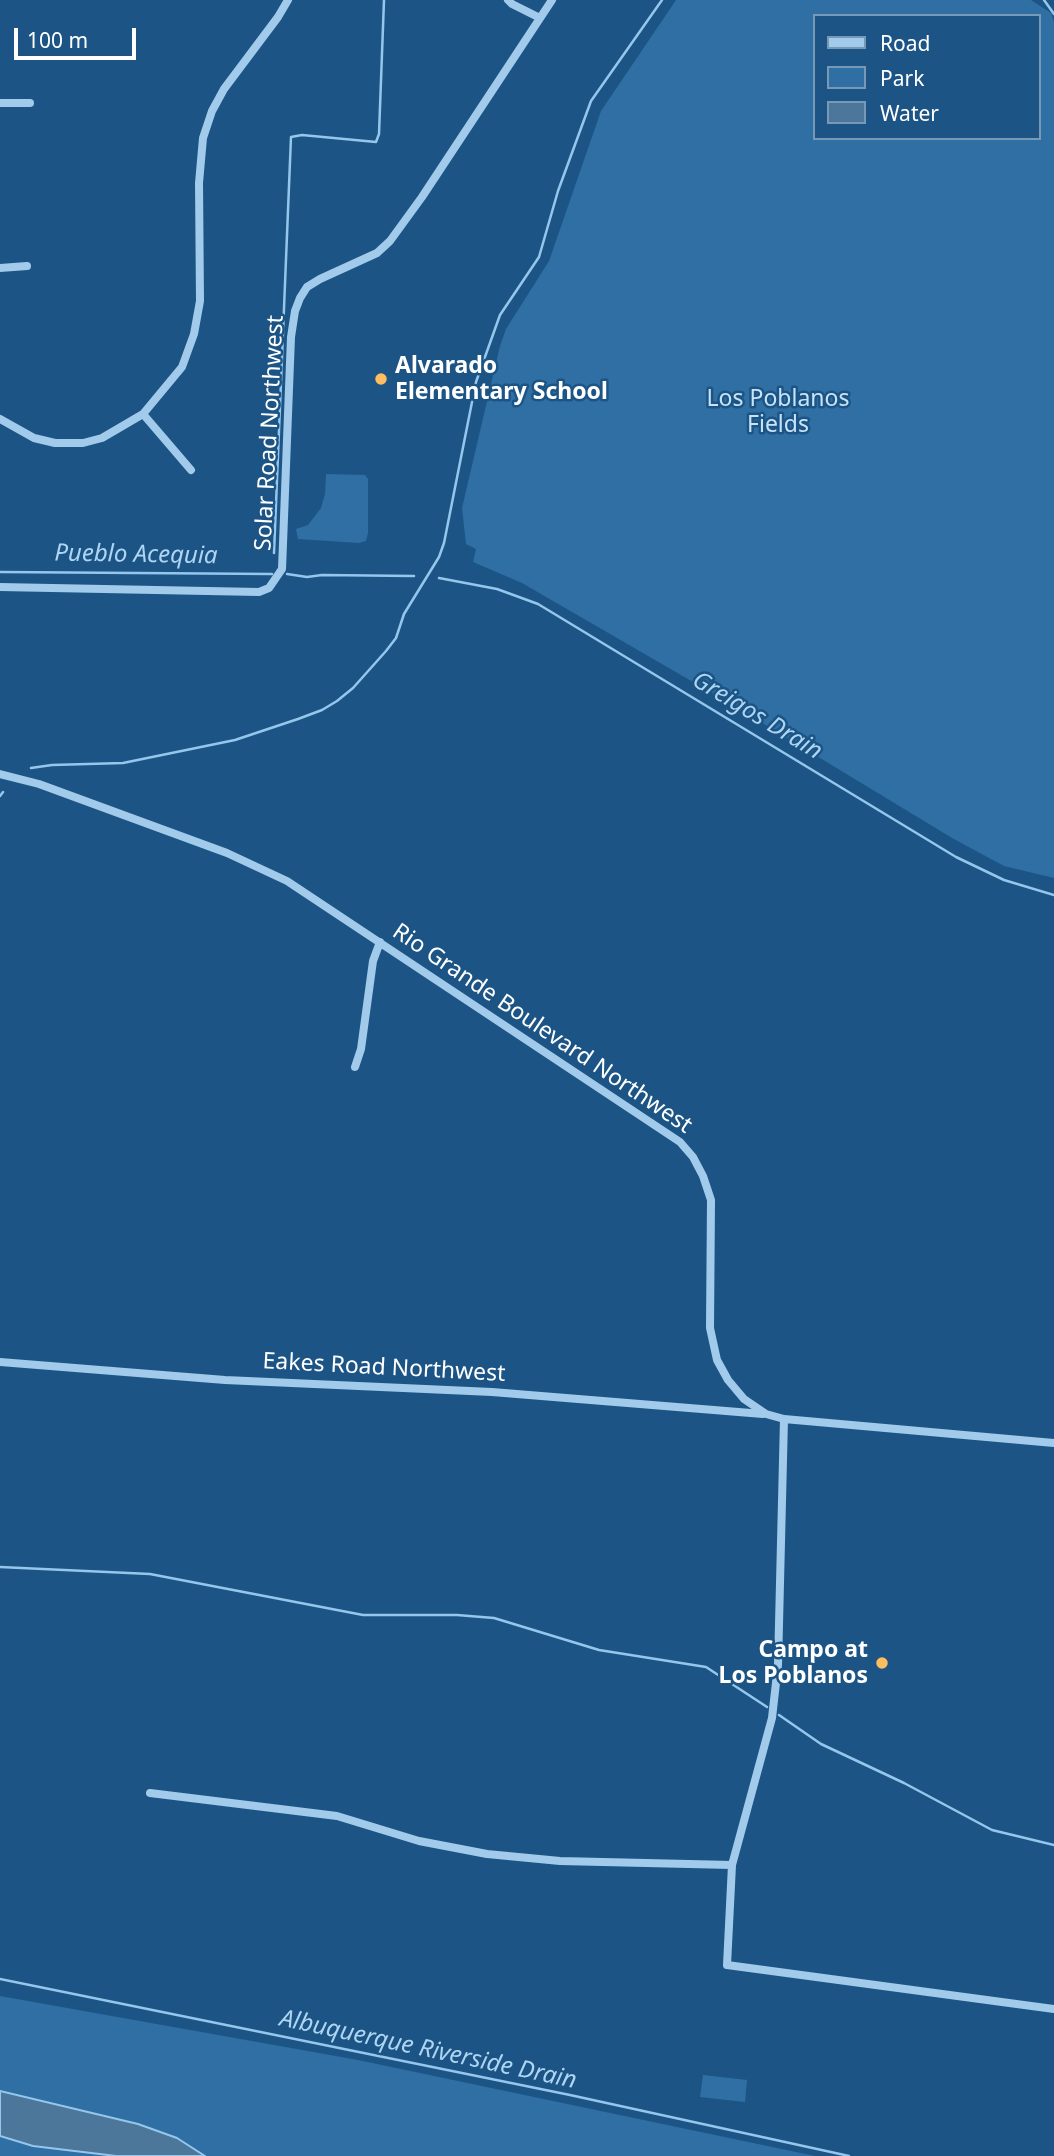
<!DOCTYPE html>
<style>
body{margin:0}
#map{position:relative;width:1054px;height:2156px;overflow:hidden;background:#1c5585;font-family:"Noto Sans",sans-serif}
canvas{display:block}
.legend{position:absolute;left:813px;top:14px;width:228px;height:126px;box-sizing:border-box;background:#1c5585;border:2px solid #7799b6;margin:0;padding:9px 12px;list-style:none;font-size:21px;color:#fff}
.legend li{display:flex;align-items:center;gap:14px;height:35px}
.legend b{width:35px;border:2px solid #7799b6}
.scale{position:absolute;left:14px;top:28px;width:122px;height:32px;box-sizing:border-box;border:4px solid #fff;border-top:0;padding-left:9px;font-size:21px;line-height:24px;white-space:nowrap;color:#fff;-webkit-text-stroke:5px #1c5585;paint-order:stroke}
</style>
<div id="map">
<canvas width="1054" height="2156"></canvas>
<ul class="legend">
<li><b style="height:9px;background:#a2cbeb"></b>Road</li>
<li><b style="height:19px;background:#2f6fa3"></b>Park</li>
<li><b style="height:19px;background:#4d779a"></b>Water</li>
</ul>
<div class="scale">100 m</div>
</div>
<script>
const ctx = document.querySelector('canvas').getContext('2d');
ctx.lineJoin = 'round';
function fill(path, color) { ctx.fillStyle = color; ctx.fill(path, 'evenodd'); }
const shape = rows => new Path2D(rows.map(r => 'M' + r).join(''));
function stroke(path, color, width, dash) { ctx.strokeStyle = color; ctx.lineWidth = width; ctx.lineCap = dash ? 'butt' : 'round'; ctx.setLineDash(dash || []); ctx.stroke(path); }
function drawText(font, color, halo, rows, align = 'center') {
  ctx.font = font + ' "Noto Sans",sans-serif'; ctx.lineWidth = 5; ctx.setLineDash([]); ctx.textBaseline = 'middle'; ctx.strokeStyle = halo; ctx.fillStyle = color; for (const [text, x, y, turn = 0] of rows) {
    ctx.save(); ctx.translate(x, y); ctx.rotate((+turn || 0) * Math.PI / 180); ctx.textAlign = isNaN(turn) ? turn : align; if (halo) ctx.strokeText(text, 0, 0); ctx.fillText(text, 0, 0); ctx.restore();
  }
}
const green = shape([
 [676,0,1031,0,1051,13,1054,22,1054,878,1004,866,952,838,731,704,522,583,473,562,476,549,466,544,462,508,500,346,506,329,549,261,601,111],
 [814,16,1038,16,1038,138,814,138],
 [326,474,365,475,368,479,368,533,366,541,359,543,298,539,296,529,308,525,321,508,325,494],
 [0,1996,358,2060,815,2156,205,2156,177,2138,138,2124,0,2091],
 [703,2075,747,2080,745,2102,700,2097],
 [0,2136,33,2146,116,2156,0,2156]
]);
const water = shape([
 [0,2091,138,2124,177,2138,205,2156,116,2156,33,2146,0,2136,0,2091]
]);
const stream = shape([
 [1044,0,1054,14],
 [274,553,291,137,302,135,376,142,379,134,384,0],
 [0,572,272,574],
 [287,574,307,577,322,575,414,576],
 [439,578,497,589,538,604,956,857,1004,880,1054,895],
 [31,768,52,765,123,763,235,740,298,719,322,710,337,701,353,688,386,651,396,638,404,614,439,557,444,543,476,382,500,315,539,257,558,191,591,101,662,0],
 [0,796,3,792],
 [0,1567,150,1574,363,1615,457,1615,494,1618,599,1650,706,1667,767,1707],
 [779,1715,821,1744,904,1783,992,1830,1054,1845],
 [0,1979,570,2095,849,2156]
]);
const minor = shape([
 [508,0,512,4,540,18],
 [0,103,30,103],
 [0,268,27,266],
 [143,414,191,470],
 [0,419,34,438,55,443,83,443,102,438,143,414,182,367,194,334,200,301,199,183,203,138,212,111,224,89,278,17,288,0],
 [0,587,259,592,269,588,282,569,291,337,295,311,300,298,307,287,320,279,377,253,390,241,422,197,552,0],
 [0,774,39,784,227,853,287,881,680,1142,693,1157,703,1176,711,1200,710,1328,717,1360,728,1380,744,1399,766,1414,784,1419,1054,1443],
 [355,1067,361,1049,373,961,380,942],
 [0,1362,225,1380,492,1392,763,1414],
 [784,1419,778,1665,772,1718,732,1865,727,1965,1054,2009],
 [150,1793,337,1816,419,1841,487,1854,560,1861,732,1865]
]);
const markers = [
 [381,379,7,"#fcbe5f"],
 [882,1663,7,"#fcbe5f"]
];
const poiNames = [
 ["Alvarado",395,366],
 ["Elementary School",395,392],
 ["Campo at",868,1650,"right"],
 ["Los Poblanos",868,1676,"right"]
];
const parkNames = [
 ["Los Poblanos",778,399],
 ["Fields",778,425]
];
const streetNames = [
 ["Solar Road Northwest",270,433,-87],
 ["Rio Grande Boulevard Northwest",542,1029,34],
 ["Eakes Road Northwest",384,1368,3]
];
const waterNames = [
 ["Pueblo Acequia",136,555,1],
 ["Greigos Drain",757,716,31],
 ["Albuquerque Riverside Drain",428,2050,12]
];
fill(green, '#2f6fa3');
fill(water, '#4d779a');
stroke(water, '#95c7ed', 2);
stroke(stream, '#95c7ed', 2.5);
stroke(minor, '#a2cbeb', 8);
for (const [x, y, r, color] of markers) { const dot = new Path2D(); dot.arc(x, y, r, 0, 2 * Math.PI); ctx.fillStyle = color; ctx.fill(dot); stroke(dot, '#1c5585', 2.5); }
drawText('bold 23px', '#fff', '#1c5585', poiNames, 'left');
drawText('23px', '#c7e3f8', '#1c5585', parkNames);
drawText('23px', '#fff', '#1c5585', streetNames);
drawText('italic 24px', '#aed5f3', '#1c5585', waterNames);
</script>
